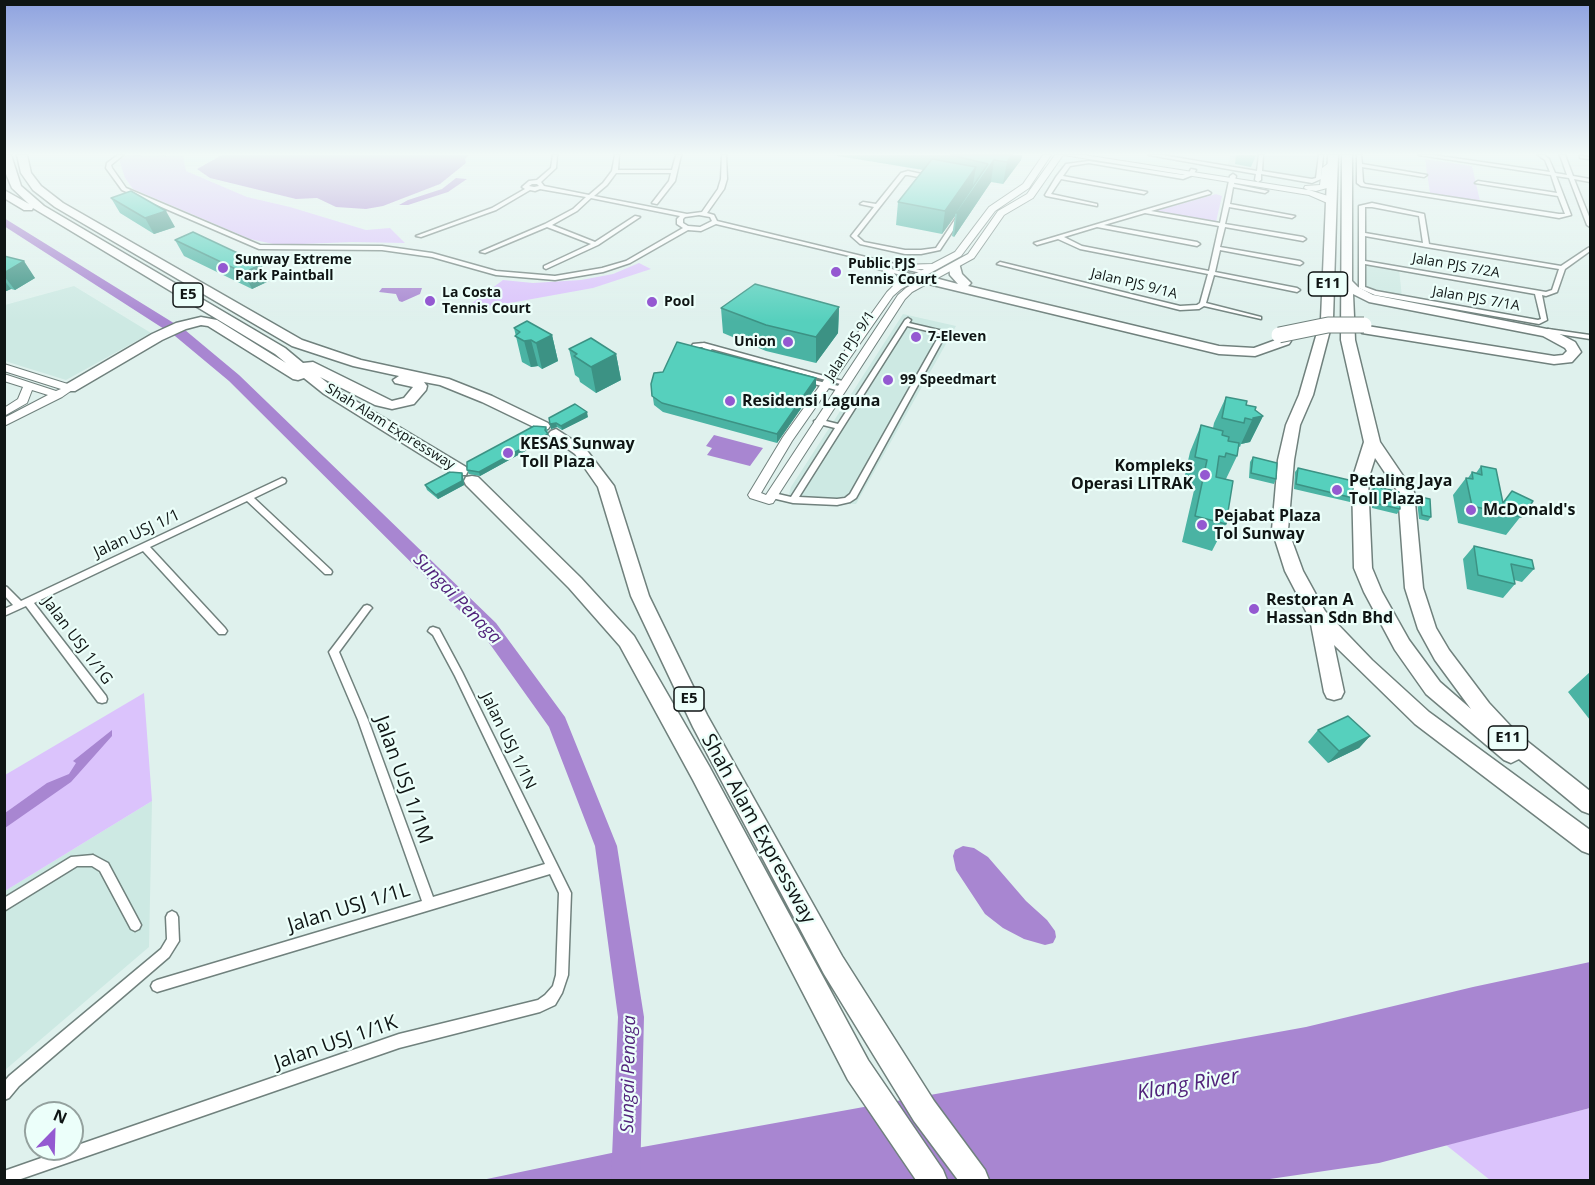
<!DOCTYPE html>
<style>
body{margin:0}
#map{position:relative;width:1595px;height:1185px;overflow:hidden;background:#dff1ed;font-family:"Open Sans",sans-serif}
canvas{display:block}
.frame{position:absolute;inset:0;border:6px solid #0f1514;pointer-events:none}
.north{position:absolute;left:24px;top:1101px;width:60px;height:60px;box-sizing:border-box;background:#ecfffa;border:2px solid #94a19e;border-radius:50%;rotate:23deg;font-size:16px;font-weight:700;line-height:24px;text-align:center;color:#0f1514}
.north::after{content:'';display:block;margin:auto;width:21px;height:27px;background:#9459d1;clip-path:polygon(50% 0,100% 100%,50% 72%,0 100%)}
</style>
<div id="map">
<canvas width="1595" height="1185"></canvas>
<div class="frame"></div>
<div class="north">N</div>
</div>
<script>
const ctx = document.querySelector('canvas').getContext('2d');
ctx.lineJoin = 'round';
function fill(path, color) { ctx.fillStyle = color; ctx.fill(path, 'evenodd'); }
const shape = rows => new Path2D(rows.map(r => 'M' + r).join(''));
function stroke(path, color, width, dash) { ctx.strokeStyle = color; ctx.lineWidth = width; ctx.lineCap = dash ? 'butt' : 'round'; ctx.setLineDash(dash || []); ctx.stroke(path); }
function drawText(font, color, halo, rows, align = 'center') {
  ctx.font = font + ' "Open Sans",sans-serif'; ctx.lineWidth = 4.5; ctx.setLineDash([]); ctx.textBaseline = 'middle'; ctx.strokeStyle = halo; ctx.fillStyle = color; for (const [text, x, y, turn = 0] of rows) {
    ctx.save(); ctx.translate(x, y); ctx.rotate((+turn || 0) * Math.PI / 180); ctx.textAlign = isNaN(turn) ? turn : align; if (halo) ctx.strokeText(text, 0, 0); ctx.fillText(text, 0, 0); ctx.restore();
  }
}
const built = shape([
 [1230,155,1324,155,1321,180,1228,165],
 [1365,263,1399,269,1402,297,1366,289],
 [74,286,151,333,66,380,5,361,5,305],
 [903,314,956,326,856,504,787,502,791,487],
 [152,801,149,947,5,1070,5,891]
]);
const green = shape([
 [129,155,183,156,186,171,247,197,290,207,366,230,390,228,405,243,352,242,278,245,250,239,133,189,125,178,119,159],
 [1425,159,1472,166,1480,201,1430,193],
 [1216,194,1222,196,1216,222,1153,212],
 [639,263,651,269,593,288,460,312,503,280,533,283,581,280,613,274],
 [144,693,152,801,5,891,5,775],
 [1590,1108,1590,1180,1490,1180,1446,1145]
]);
const water = shape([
 [222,155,469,155,465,159,466,163,440,184,383,206,366,209,336,207,317,198,296,199,210,178,197,169],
 [456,178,467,179,448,192,408,205,399,205,408,200,442,189],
 [382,288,422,288,420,294,402,302,399,301,396,294,379,292],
 [714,435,763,448,750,466,707,455,712,448,706,446],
 [112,730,112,736,71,782,5,828,5,813,47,783,69,774,76,763,73,761],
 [963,846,974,848,988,857,1026,901,1047,920,1055,931,1056,937,1053,943,1045,945,1024,939,1003,928,985,914,956,870,953,856,955,850],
 [1590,962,1590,1108,1379,1163,1263,1180,482,1180,626,1150,1306,1027,1473,987]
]);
const river = shape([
 [4,218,185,330,239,375,496,623,565,717,617,846,644,1017,640,1180,611,1180,618,1017,595,846,549,727,482,633,229,381,175,336,4,226,4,218]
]);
const street = shape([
 [118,155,123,155,111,165,112,168,126,188,260,245,382,246,432,253,496,271,555,276,602,268,626,261,683,228,677,224,677,219,680,216,591,198,577,211,552,225,595,242,635,216,640,217,598,245,546,269,544,268,544,266,591,244,547,227,485,253,480,252,545,224,573,209,586,197,540,189,535,191,530,190,496,210,421,237,416,236,492,208,525,189,522,187,529,181,537,180,551,168,553,155,557,155,556,168,541,182,544,186,589,195,603,183,612,171,615,155,619,155,618,170,672,170,676,155,681,155,675,181,657,204,652,203,669,181,671,173,616,173,607,185,594,196,687,214,702,212,718,189,721,179,722,155,726,155,727,179,724,189,707,213,714,215,717,221,928,272,925,274,716,224,701,231,688,230,630,263,603,272,555,280,496,275,432,257,382,250,259,249,122,190,106,168,107,163,118,155],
 [532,184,537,184,539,186,534,187,529,186,532,184],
 [699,215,710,217,712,221,700,227,688,226,683,223,683,219,685,217,699,215],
 [1149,155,1162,155,1257,171,1259,155,1263,155,1262,171,1312,179,1316,178,1319,155,1323,155,1321,179,1312,183,1261,174,1261,180,1258,182,1255,180,1256,174,1149,155],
 [1357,155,1361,155,1362,164,1427,175,1424,177,1362,167,1363,182,1365,184,1559,214,1565,214,1558,196,1475,183,1478,181,1557,193,1551,175,1419,155,1433,155,1550,172,1545,160,1538,155,1544,155,1549,159,1555,173,1567,175,1560,155,1565,155,1573,176,1590,179,1590,182,1574,179,1590,219,1590,227,1587,225,1569,178,1556,176,1571,215,1559,218,1361,186,1357,183,1357,155],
 [1582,156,1590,157,1590,159,1580,158,1580,156,1582,156],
 [1089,161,1183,175,1189,173,1191,169,1196,170,1193,175,1183,179,1089,163,1070,166,1063,176,1147,192,1144,194,1061,179,1051,194,1097,204,1097,206,1046,196,1045,195,1056,177,1066,164,1089,161],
 [908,171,982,187,940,250,921,254,905,254,860,244,851,236,874,207,860,204,863,202,876,204,901,173,908,171],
 [905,175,908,175,976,188,936,248,921,250,905,250,864,242,857,236,905,175],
 [1233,174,1236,176,1234,184,1268,191,1265,193,1233,187,1230,204,1295,216,1292,218,1229,207,1225,224,1303,237,1306,239,1303,241,1225,227,1220,247,1300,261,1303,263,1300,265,1220,250,1215,272,1297,288,1300,290,1297,292,1214,275,1206,303,1261,317,1261,319,1204,306,1199,309,1180,310,997,264,1000,262,1180,306,1197,305,1200,303,1208,274,1080,249,1058,239,1037,245,1034,243,1208,191,1211,193,1210,194,1151,211,1220,223,1230,176,1233,174],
 [1145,213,1219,226,1209,271,1082,246,1064,237,1097,227,1197,246,1200,244,1197,242,1104,225,1145,213],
 [1372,203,1424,214,1429,244,1561,266,1588,248,1590,247,1590,251,1565,269,1557,292,1546,296,1542,295,1547,320,1539,324,1375,295,1359,288,1359,206,1372,203],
 [1365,207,1372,207,1419,216,1423,243,1365,233,1365,207],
 [1365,236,1426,247,1559,269,1552,290,1546,292,1365,261,1365,236],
 [1365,264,1535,294,1541,319,1538,320,1376,291,1365,287,1365,264],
 [869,263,918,276,919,277,916,279,867,266,866,265,869,263],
 [908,318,911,320,909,323,943,331,946,334,856,498,850,502,837,505,793,503,772,498,769,493,773,490,778,494,791,497,835,428,815,423,814,421,818,419,838,424,905,320,908,318],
 [907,326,940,334,850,494,845,498,837,499,799,497,907,326],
 [1548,329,1590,335,1590,339,1546,332,1545,331,1548,329],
 [704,343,846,382,848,383,844,385,712,349,704,355,694,354,689,350,693,344,704,343],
 [697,347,702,347,705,349,702,351,698,351,696,350,697,347],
 [805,378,843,387,844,389,840,391,803,381,803,379,805,378],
 [282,478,285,479,286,481,285,483,254,498,331,570,332,572,331,574,325,574,247,501,150,547,225,628,227,631,225,634,219,634,143,551,34,603,106,696,107,699,106,702,102,703,98,702,26,606,4,616,4,609,13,605,4,595,4,586,7,587,21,601,282,478],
 [367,605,370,606,372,608,370,610,339,652,368,720,433,897,545,864,455,676,433,635,428,631,430,628,433,627,439,629,462,672,571,893,568,975,562,993,555,1005,540,1012,399,1048,18,1180,4,1180,4,1171,67,1149,72,1149,72,1147,399,1034,538,1000,545,995,553,986,556,975,559,893,550,874,157,992,153,990,151,986,153,982,157,980,422,901,358,720,329,652,364,606,367,605],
 [93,855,108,863,139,921,141,925,139,929,135,931,131,929,100,871,92,866,77,866,4,911,4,898,71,857,93,855],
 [172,911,176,913,178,917,179,941,169,957,19,1086,9,1098,4,1100,4,1082,9,1076,161,949,167,939,166,917,168,913,172,911]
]);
const secondary = shape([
 [1043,155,1051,155,1029,188,995,211,961,256,901,289,893,296,792,441,761,493,766,495,898,295,906,288,968,254,998,211,1027,194,1055,155,1063,155,1033,198,1004,215,974,258,912,292,905,299,773,503,769,504,750,498,748,495,783,437,887,292,893,286,882,269,883,267,889,267,901,282,924,269,902,270,898,267,899,265,932,264,955,252,989,207,1023,184,1043,155],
 [1064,155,1084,155,1308,190,1304,188,1305,186,1320,185,1322,168,1333,160,1337,162,1330,169,1327,188,1316,191,1309,190,1328,196,1336,203,1332,205,1309,195,1064,155],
 [4,364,74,386,75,388,62,397,4,426,4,418,48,395,32,390,27,403,4,416,4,408,18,399,23,387,4,381,4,374,56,391,61,389,4,371,4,364]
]);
const highway = shape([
 [4,155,11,155,21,186,44,206,285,348,303,363,313,362,392,401,404,398,413,387,395,383,393,380,399,376,353,366,292,346,55,207,33,190,21,173,17,155,27,155,31,173,41,186,63,203,302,340,361,360,449,379,492,396,548,423,550,426,548,429,538,429,482,402,440,385,424,382,427,386,426,390,414,404,392,409,375,405,320,377,334,388,466,467,468,471,466,475,454,475,324,394,304,378,298,380,293,379,208,326,201,325,186,329,162,340,75,391,65,391,63,388,65,385,152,334,176,323,201,317,217,320,286,363,275,354,33,208,32,210,24,210,4,198,4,190,29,204,12,188,4,169,4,155],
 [1328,155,1338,155,1333,319,1313,395,1300,425,1294,460,1288,530,1303,571,1325,611,1372,660,1429,712,1590,830,1590,854,1582,851,1415,724,1334,645,1344,692,1341,698,1334,700,1327,698,1324,692,1310,619,1285,571,1272,530,1278,460,1286,425,1299,395,1321,319,1328,155],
 [1342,155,1352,155,1352,281,1358,287,1373,295,1552,330,1575,342,1581,352,1572,362,1554,364,1362,333,1360,330,1362,327,1367,326,1554,356,1563,355,1567,351,1565,348,1543,336,1369,302,1353,294,1355,340,1380,442,1414,492,1423,588,1436,628,1449,650,1489,703,1518,734,1590,791,1590,814,1582,811,1519,759,1511,763,1504,760,1426,694,1395,650,1364,592,1354,568,1352,480,1364,442,1341,340,1342,155],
 [1375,458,1398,492,1405,588,1418,629,1435,660,1471,709,1440,682,1409,640,1382,592,1372,568,1368,480,1375,458],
 [955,262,959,263,962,274,971,283,968,286,1219,346,1254,348,1284,337,1291,341,1289,344,1255,356,1219,354,912,280,910,277,916,273,958,284,950,275,949,266,955,262],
 [556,429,585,448,614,486,649,596,707,715,842,956,934,1101,985,1170,989,1180,958,1180,914,1121,824,974,693,727,631,596,598,487,575,454,551,437,548,434,551,431,556,429],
 [472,476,478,477,581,578,634,636,709,766,868,1060,943,1170,947,1180,916,1180,848,1080,693,780,620,646,569,588,466,485,464,481,466,477,472,476]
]);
const highwayBridge = shape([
 [1279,335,1328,325,1364,325]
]);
const wall = shape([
 [832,155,1022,155,1021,160,1003,184,991,182,954,237,952,236,955,216,942,234,896,225,898,202,923,170],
 [1236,155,1256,155,1251,167,1235,164],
 [111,198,175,227,154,234,120,213],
 [175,240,261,264,269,281,252,289,184,256],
 [4,256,35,278,15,290,11,289,4,292],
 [839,307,838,333,816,363,766,351,723,333,721,308],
 [514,328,552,335,558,361,542,369,538,366,531,367,522,362],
 [569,349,616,354,621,380,596,393,580,382,579,378,575,375],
 [651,384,816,387,777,443,663,412,654,405],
 [1226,397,1246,405,1255,410,1263,416,1250,442,1241,444,1240,447,1238,446,1237,456,1226,479,1226,524,1212,551,1182,542,1195,486,1183,483,1190,452,1201,425,1213,428,1214,423],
 [588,417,562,430,557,427,551,429,550,424],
 [546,427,548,431,547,432,549,438,480,476,469,474,467,470],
 [1253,457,1276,479,1274,484,1249,478,1250,462],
 [1481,466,1503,503,1533,501,1506,535,1458,523,1453,495,1466,478,1468,478,1472,472,1476,473],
 [1298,468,1353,498,1350,502,1294,489,1295,472],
 [462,473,463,477,464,485,438,499,427,490,425,485],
 [1374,486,1400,509,1397,514,1372,508,1371,490],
 [1420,497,1431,517,1428,521,1419,519,1417,501],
 [1474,546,1534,569,1522,582,1514,580,1515,584,1503,598,1467,589,1463,559],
 [1590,672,1590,720,1568,692],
 [1318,730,1370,736,1359,748,1328,763,1308,742]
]);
const shadedWall = shape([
 [1012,155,1022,155,1021,160,1003,184,1007,162],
 [994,160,991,182,954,237,957,213],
 [976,167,972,190,955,213,955,216,942,234,945,211],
 [166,211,175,227,154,234,145,218],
 [24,261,35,278,15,290,4,276,4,273],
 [261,264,269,281,252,289,244,273],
 [4,280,11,289,4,292],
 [839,307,838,333,816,363,816,337],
 [552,335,558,361,542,369,536,343],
 [531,340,538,366,531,367,524,341],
 [616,354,621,380,596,393,591,367],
 [816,378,816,387,777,443,777,434],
 [587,412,588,417,562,430,561,426],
 [1263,416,1250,442,1241,444,1253,418],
 [556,423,557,427,551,429,550,424],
 [548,434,549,438,480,476,479,472],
 [462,473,463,477,464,485,438,499,436,495],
 [1370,736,1359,748,1328,763,1339,751]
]);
const building = shape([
 [951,155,1012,155,1007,162,994,160,957,213,955,213,988,164,951,155],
 [932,159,976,167,945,211,898,202,932,159],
 [131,191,166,211,145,218,111,198,131,191],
 [193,232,261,264,244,273,175,240,193,232],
 [4,256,24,261,4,273,4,256],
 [755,284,839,307,816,337,766,325,721,308,755,284],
 [527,321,552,335,536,343,531,340,524,341,515,336,520,332,514,328,527,321],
 [591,338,616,354,591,367,574,356,577,354,569,349,591,338],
 [677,342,816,378,777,434,662,403,652,396,651,384,654,373,663,372,677,342],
 [1226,397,1247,401,1246,405,1256,407,1255,410,1263,416,1253,418,1253,420,1245,418,1244,423,1222,418,1226,397],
 [575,404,587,412,561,426,556,423,550,424,549,418,575,404],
 [1201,425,1223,431,1222,435,1229,437,1228,441,1239,443,1237,456,1226,453,1225,457,1219,456,1216,477,1233,481,1226,524,1195,516,1207,460,1195,457,1201,425],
 [534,426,546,427,545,430,548,434,479,472,467,470,467,462,534,426],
 [1253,457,1277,463,1276,479,1251,473,1253,457],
 [1481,466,1496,469,1503,503,1512,491,1533,501,1527,510,1518,508,1521,517,1472,506,1466,478,1473,479,1472,472,1482,475,1481,466],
 [1298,468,1353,481,1353,498,1296,484,1298,468],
 [450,472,462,473,462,481,436,495,425,485,450,472],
 [1374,486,1399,492,1400,509,1374,503,1374,486],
 [1420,497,1430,499,1431,517,1422,515,1420,497],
 [1474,546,1532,560,1534,569,1511,564,1515,584,1478,575,1474,546],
 [1348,716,1370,736,1339,751,1318,730,1348,716]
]);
const markers = [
 [223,268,6,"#9459d1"],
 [836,272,6,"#9459d1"],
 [430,301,6,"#9459d1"],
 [652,302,6,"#9459d1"],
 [916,337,6,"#9459d1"],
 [788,342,6,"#9459d1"],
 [888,380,6,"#9459d1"],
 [730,401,6,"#9459d1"],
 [508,453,6,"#9459d1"],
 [1205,475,6,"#9459d1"],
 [1337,490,6,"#9459d1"],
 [1471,510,6,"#9459d1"],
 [1202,525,6,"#9459d1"],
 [1254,609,6,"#9459d1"]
];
const farPoinames = [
 ["Sunway Extreme",235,260],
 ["Park Paintball",235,276],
 ["Public PJS",848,264],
 ["Tennis Court",848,280],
 ["La Costa",442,293],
 ["Tennis Court",442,309],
 ["Pool",664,302],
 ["7-Eleven",928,337],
 ["Union",776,342,"right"],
 ["99 Speedmart",900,380]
];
const farStreetnames = [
 ["Jalan PJS 7/2A",1456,266,10],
 ["Jalan PJS 9/1A",1134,284,14],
 ["Jalan PJS 7/1A",1476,299,10],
 ["Jalan PJS 9/1",850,346,-57],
 ["Shah Alam Expressway",390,427,32]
];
const shields = [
 [1328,284,39],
 [188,295,30],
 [689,699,30],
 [1508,738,39]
];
const shieldNames = [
 ["E11",1328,284],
 ["E5",188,295],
 ["E5",689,699],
 ["E11",1508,738]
];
const poiNames = [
 ["Residensi Laguna",742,401],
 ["KESAS Sunway",520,444],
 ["Toll Plaza",520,462],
 ["Kompleks",1193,466,"right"],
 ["Operasi LITRAK",1193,484,"right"],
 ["Petaling Jaya",1349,481],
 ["Toll Plaza",1349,499],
 ["McDonald's",1483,510],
 ["Pejabat Plaza",1214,516],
 ["Tol Sunway",1214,534],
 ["Restoran A",1266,600],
 ["Hassan Sdn Bhd",1266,618]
];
const streetNames = [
 ["Jalan USJ 1/1",137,534,-25],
 ["Jalan USJ 1/1G",77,641,53],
 ["Jalan USJ 1/1N",508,741,64]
];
const waterNames = [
 ["Sungai Penaga",457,599,46],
 ["Sungai Penaga",629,1074,-89]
];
const nearStreetnames = [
 ["Jalan USJ 1/1M",403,780,70],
 ["Shah Alam Expressway",758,829,61],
 ["Jalan USJ 1/1L",349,908,-17],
 ["Jalan USJ 1/1K",336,1043,-19]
];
const nearWaternames = [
 ["Klang River",1188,1085,-10]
];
fill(built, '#cde9e3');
fill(green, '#dbc3fc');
fill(water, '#a886d1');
fill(river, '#a886d1');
stroke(street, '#70817d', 3);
stroke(secondary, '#70817d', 2);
stroke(highway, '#70817d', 3);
fill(street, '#fff');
fill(secondary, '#fff');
fill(highway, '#fff');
stroke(highwayBridge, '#70817d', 17, []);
stroke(highwayBridge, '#fff', 15);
fill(wall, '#4ab3a3');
fill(shadedWall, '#3c9284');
fill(building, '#56d0bd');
stroke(building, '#3c9284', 1.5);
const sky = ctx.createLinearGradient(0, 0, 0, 321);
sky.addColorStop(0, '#8ea2df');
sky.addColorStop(0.48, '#f1f9f7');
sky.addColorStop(1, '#f1f9f700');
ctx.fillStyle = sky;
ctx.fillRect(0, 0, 1595, 321);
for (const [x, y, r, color] of markers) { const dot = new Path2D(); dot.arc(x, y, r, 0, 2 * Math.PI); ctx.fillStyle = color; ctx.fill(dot); stroke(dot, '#ecfffa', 2); }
drawText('bold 14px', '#0f1514', '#ecfffa', farPoinames, 'left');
drawText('14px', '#0f1514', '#ecfffa', farStreetnames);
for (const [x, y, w] of shields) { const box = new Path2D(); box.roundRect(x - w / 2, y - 12, w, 24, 4.5); ctx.fillStyle = '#ecfffa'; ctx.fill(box); stroke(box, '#0f1514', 1.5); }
drawText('bold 15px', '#0f1514', null, shieldNames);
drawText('bold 16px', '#0f1514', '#ecfffa', poiNames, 'left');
drawText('16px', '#0f1514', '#ecfffa', streetNames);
drawText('italic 18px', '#51237b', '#ecfffa', waterNames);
drawText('20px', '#0f1514', '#ecfffa', nearStreetnames);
drawText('italic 21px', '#51237b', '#ecfffa', nearWaternames);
</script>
